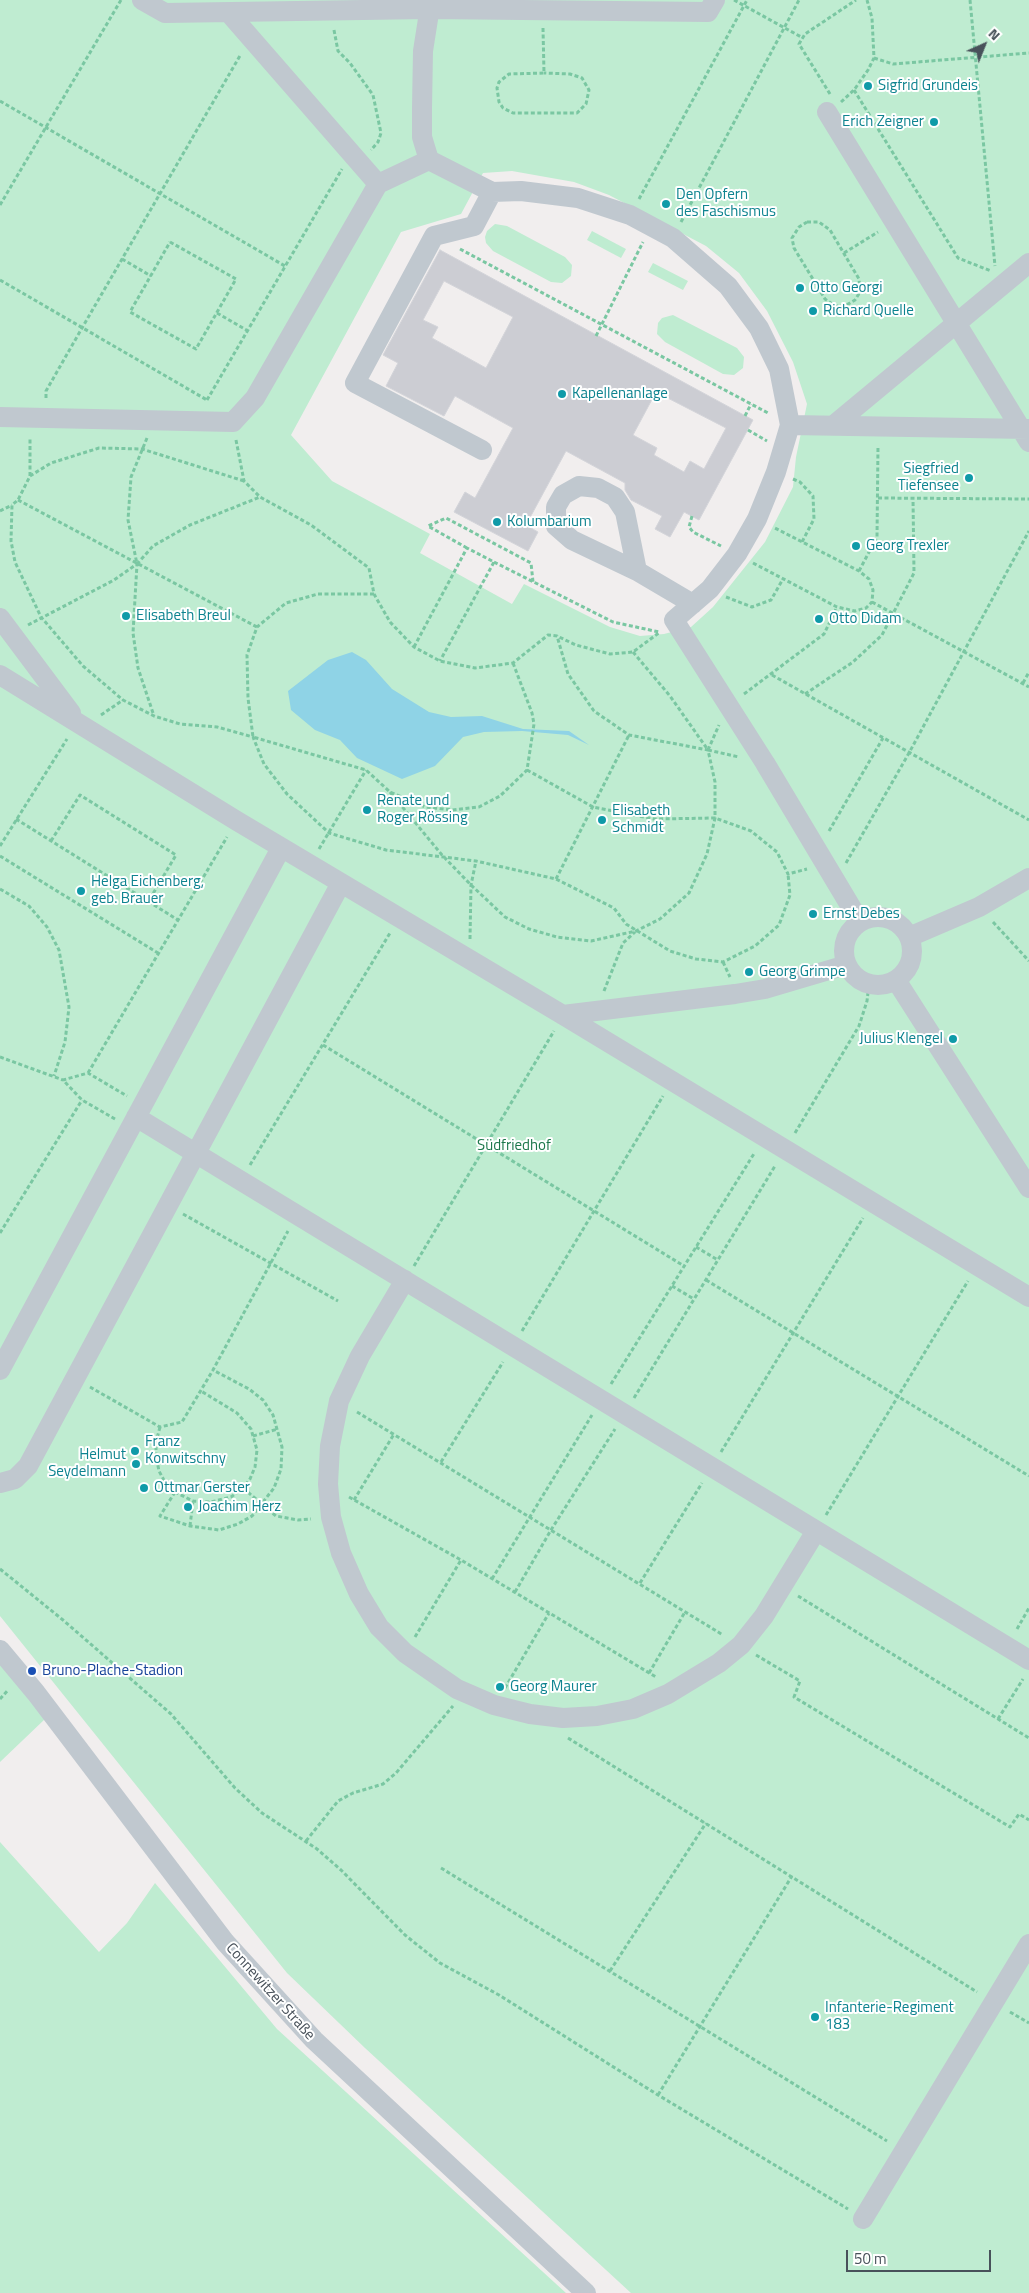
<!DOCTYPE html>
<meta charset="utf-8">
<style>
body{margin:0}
#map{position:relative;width:1029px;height:2293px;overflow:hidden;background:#f1eeee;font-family:"Titillium Web",sans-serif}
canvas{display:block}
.north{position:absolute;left:959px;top:20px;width:50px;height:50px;-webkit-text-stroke:4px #fff;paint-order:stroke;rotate:44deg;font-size:14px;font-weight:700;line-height:20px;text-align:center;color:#48515a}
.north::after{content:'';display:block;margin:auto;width:18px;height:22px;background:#48515a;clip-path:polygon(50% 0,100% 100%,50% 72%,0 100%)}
.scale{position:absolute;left:846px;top:2250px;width:145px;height:22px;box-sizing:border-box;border:2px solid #48515a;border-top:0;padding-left:6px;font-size:15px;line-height:18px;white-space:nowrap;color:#48515a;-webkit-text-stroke:4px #fff;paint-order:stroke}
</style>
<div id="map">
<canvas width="1029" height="2293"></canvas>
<div class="north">N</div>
<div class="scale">50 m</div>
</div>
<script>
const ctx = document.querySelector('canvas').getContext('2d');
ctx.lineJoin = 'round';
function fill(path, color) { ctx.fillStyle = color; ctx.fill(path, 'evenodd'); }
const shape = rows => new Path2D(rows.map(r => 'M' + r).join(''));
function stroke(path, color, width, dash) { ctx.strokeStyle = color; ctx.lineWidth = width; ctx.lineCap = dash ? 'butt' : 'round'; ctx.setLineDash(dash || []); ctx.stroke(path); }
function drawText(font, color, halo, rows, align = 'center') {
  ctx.font = font + ' "Titillium Web",sans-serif'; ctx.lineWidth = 4; ctx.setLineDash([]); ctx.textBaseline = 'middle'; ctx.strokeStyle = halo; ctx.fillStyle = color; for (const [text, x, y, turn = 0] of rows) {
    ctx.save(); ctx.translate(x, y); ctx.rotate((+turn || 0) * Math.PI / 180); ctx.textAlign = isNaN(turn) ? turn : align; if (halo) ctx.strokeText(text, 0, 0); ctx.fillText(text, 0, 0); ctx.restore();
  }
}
const green = shape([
 [0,0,1029,0,1029,2293,631,2293,365,2048,287,1973,0,1616],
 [512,171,574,182,609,195,706,246,739,273,767,311,793,362,807,404,796,457,793,487,765,542,713,607,691,627,664,634,640,636,610,627,524,584,512,604,420,553,430,534,332,481,291,435,401,232,461,214,483,173],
 [495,224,507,226,565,257,572,265,571,276,562,283,551,282,493,251,486,243,485,237,487,231],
 [592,231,626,249,621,258,587,240],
 [653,263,688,281,683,290,648,272],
 [673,315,737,348,744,357,743,368,734,375,723,374,665,342,657,334,658,323,662,318],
 [0,1650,45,1719,0,1762],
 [0,1842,99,1952,127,1923,155,1883,277,2029,566,2293,0,2293]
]);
const water = shape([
 [352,652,366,660,392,689,429,712,451,717,482,716,523,729,569,731,589,745,568,735,522,731,484,732,463,737,435,766,402,779,357,758,340,740,315,730,291,710,288,691,328,660]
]);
const building = shape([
 [440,250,753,420,699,520,684,512,670,537,655,529,662,516,631,500,625,490,625,483,566,451,526,525,538,532,528,551,454,512,465,492,475,498,513,428,455,396,444,416,386,386,398,363,383,355,440,250],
 [444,281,513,317,486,368,432,338,438,327,423,320,444,281],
 [656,392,726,428,704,469,690,461,684,472,654,455,657,448,633,435,656,392]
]);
const path = shape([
 [734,0,803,38],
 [970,0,995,266],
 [543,28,544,73,509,74,499,82,497,88,499,102,503,108,513,113,577,113,586,104,589,90,582,78,570,74,544,73],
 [334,30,338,51,350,63,373,95,381,133,378,142,371,150],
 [874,58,893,64,1029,53],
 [854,90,958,258,991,271],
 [830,94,799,44,805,34,856,0],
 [0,101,285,266],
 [841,102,854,90,868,70,874,58,872,18,867,0],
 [639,199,747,0],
 [0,205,121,0],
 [681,222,799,0],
 [807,222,819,222,830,230,859,279,860,292,855,300,845,306,835,306,825,299,794,248,792,238,799,227,807,222],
 [170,242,236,279,196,349,130,312,170,242],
 [460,249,768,413],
 [844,253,878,232],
 [122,259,151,276],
 [0,280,207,400],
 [217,313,248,331],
 [596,336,643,242],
 [46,398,46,391,82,328,241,54],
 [207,400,342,169],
 [745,416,751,404],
 [748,430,767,441],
 [147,438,131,477,128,520,137,564,153,546,190,525,260,497],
 [236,440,244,481,260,497,311,525,369,568,374,594,390,622,414,647,440,661,475,668,513,663,548,635,557,636,576,645,610,654,633,652,660,632],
 [30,476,30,437],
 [793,479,800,482,813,496,814,519,802,542],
 [244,481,142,449,99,448,51,463,30,476,18,500,12,505,11,541,15,562,41,617,83,666,123,700,154,716,180,724,217,727,253,737,264,764,287,794,329,833,386,850,476,861,556,879,614,908,626,924,670,951,696,959,723,962,755,946,779,925,790,895,788,874],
 [878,498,1029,499],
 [18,500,257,627],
 [0,511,12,505],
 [692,516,689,527,693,532,721,546],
 [467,548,428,526,446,518,531,563,533,582],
 [494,562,613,622,659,632],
 [753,563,837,607,855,611,866,608,872,602,873,590,869,579,859,571,773,527],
 [859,571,877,537,878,446],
 [374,594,318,594,286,603,257,627,247,655,248,698,253,737,366,770,390,792,425,807,452,810,479,807,500,796,527,770,534,724,532,713,513,663],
 [726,597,752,607,771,600,783,579],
 [872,602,1029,687],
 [28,625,114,580,137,564,133,633,138,668,154,716],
 [414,647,467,548,494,562,440,661],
 [633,652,670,696,708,750,739,757],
 [772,675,1029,820],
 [1023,683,1029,672],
 [744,694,824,634,837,607],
 [805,694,853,662,882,635,914,573,913,498],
 [101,715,123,700],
 [708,750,719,725],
 [527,770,593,807,654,819,715,818,751,831,777,852,788,874,807,869],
 [390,792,442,855,471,885,505,917,529,929,557,937,591,941,636,931,660,919,689,893,707,854,715,818,715,782,708,750,629,735,594,711,568,674,557,636],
 [16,819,178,920],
 [829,831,883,738],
 [51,841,80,795,176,855,148,902],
 [0,846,67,739],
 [319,849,366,770],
 [0,856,158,953],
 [846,863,909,753,1029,531],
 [556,879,629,735],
 [0,889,29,906,47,927,59,950,69,1007,65,1042,54,1076],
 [993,922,1029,961],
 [470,939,471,885,476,861],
 [723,962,730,977],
 [604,991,623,943,635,932],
 [323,1045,684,1266],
 [0,1057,63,1080],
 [88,1073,227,837],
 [115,1119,82,1100,63,1080,88,1073,127,1096],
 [795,1133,859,1026,867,1001,869,984],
 [250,1165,390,933],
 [183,1214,338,1301],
 [0,1233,82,1100],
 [696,1247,718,1260],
 [414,1266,554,1031],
 [706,1280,1029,1476],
 [672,1286,694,1299],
 [522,1331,663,1096],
 [611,1384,755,1152],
 [90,1387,160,1427,182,1422,213,1370,288,1231],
 [634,1398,775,1166],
 [357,1412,723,1635],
 [160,1427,156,1442,156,1456,159,1471,166,1484,175,1492,193,1501,211,1502,231,1497,243,1488,250,1479,255,1467,257,1450,251,1429,237,1413,201,1391],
 [253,1436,278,1429],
 [721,1452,863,1218],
 [441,1462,503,1362],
 [243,1488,276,1516,298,1520,311,1519],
 [175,1492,160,1516,190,1526,219,1530,238,1524,252,1516,274,1488,281,1469,282,1447,273,1415,263,1400,249,1389,213,1370],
 [349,1497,461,1560,656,1677],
 [354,1500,394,1434],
 [826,1515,968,1281],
 [190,1526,193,1501],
 [0,1569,63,1620,171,1714,235,1788,262,1813,317,1849,341,1870,405,1935,440,1963,499,1995,658,2095,848,2209],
 [492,1579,592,1415],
 [640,1583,702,1483],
 [515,1592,551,1530,615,1429],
 [798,1596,1029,1738],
 [1017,1629,1029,1608],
 [415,1637,461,1560],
 [756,1655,800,1681,794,1697,1010,1827,1019,1814,1029,1820],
 [649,1673,685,1612],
 [505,1688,549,1613],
 [0,1699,8,1690],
 [998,1719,1023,1679],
 [568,1738,977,1992],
 [306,1841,338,1801,353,1793,383,1784,396,1773,453,1706],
 [441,1868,887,2141],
 [610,1971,706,1823],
 [1010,2012,1029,2023],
 [658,2095,792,1876]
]);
const minor = shape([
 [142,0,165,13,429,9,708,12,715,0],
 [431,0,423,51,422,108,422,137,429,160,492,192,521,191,578,198,630,215,673,238,728,286,759,328,779,369,790,425,776,472,757,519,737,554,710,589,674,620,765,763,860,922],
 [229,13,378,184],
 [827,112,1029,442],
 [0,417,233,422,255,398,378,184,429,160],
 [790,425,1029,429],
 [834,425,1029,263],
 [482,450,355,383,434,236,474,226,492,192],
 [637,571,572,540,556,526,556,507,563,495,579,486,598,488,615,497,625,512,637,571,693,604],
 [0,618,71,713],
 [0,675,237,821,563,1015,1029,1297],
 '844 951a34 34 0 1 1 68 0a34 34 0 1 1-68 0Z',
 [909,937,979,907,1029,878],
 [896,980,1029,1188],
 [563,1015,735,994,765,989,846,965],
 [136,1117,1029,1660],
 [405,1280,360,1356,339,1401,330,1446,328,1484,331,1517,341,1553,359,1594,379,1627,405,1653,457,1689,494,1705,530,1714,563,1718,597,1716,633,1709,668,1694,719,1663,741,1645,764,1616,816,1531],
 [0,1370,281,848],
 [0,1483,15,1479,28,1466,341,883],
 [0,1650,36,1693,225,1942,314,2040,586,2293],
 [863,2219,1029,1944]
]);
const markers = [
 [868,86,5,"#0f9aa8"],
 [934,122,5,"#0f9aa8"],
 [666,204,5,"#0f9aa8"],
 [800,288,5,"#0f9aa8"],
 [813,311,5,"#0f9aa8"],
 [562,394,5,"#0f9aa8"],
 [969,478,5,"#0f9aa8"],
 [497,522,5,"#0f9aa8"],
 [856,546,5,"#0f9aa8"],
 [126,616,5,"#0f9aa8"],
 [819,619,5,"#0f9aa8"],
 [367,810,5,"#0f9aa8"],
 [602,820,5,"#0f9aa8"],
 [81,891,5,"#0f9aa8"],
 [813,914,5,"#0f9aa8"],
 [749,972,5,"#0f9aa8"],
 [953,1039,5,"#0f9aa8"],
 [135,1451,5,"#0f9aa8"],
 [136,1464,5,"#0f9aa8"],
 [144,1488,5,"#0f9aa8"],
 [188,1507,5,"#0f9aa8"],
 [32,1671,5,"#1a4fb4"],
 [500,1687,5,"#0f9aa8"],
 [815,2017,5,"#0f9aa8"]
];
const cultureNames = [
 ["Sigfrid Grundeis",878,86],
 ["Erich Zeigner",924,122,"right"],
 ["Den Opfern",676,195],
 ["des Faschismus",676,212],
 ["Otto Georgi",810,288],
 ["Richard Quelle",823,311],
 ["Kapellenanlage",572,394],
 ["Siegfried",959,469,"right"],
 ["Tiefensee",959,486,"right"],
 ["Kolumbarium",507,522],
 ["Georg Trexler",866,546],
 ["Elisabeth Breul",136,616],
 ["Otto Didam",829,619],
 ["Renate und",377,801],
 ["Roger Rössing",377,818],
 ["Elisabeth",612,811],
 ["Schmidt",612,828],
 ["Helga Eichenberg,",91,882],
 ["geb. Brauer",91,899],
 ["Ernst Debes",823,914],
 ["Georg Grimpe",759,972],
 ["Julius Klengel",943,1039,"right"],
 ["Franz",145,1442],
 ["Konwitschny",145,1459],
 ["Helmut",126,1455,"right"],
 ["Seydelmann",126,1472,"right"],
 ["Ottmar Gerster",154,1488],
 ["Joachim Herz",198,1507],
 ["Georg Maurer",510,1687],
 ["Infanterie-Regiment",825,2008],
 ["183",825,2025]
];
const parkNames = [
 ["Südfriedhof",514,1146]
];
const transitNames = [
 ["Bruno-Plache-Stadion",42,1671]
];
const streetNames = [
 ["Connewitzer Straße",270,1992,48]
];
fill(green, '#bfecd1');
fill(water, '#8fd3e6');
fill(building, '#cccdd3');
stroke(building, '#d3d4d9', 1);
stroke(path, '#7ac7a2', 3, [4, 2.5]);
stroke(minor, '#c0c8cf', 20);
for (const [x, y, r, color] of markers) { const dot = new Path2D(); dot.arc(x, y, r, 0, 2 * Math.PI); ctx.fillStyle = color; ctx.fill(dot); stroke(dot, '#fff', 2); }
drawText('15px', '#0d838f', '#fff', cultureNames, 'left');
drawText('15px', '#1d774b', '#fff', parkNames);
drawText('15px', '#164399', '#fff', transitNames, 'left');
drawText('15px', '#48515a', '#fff', streetNames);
</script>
